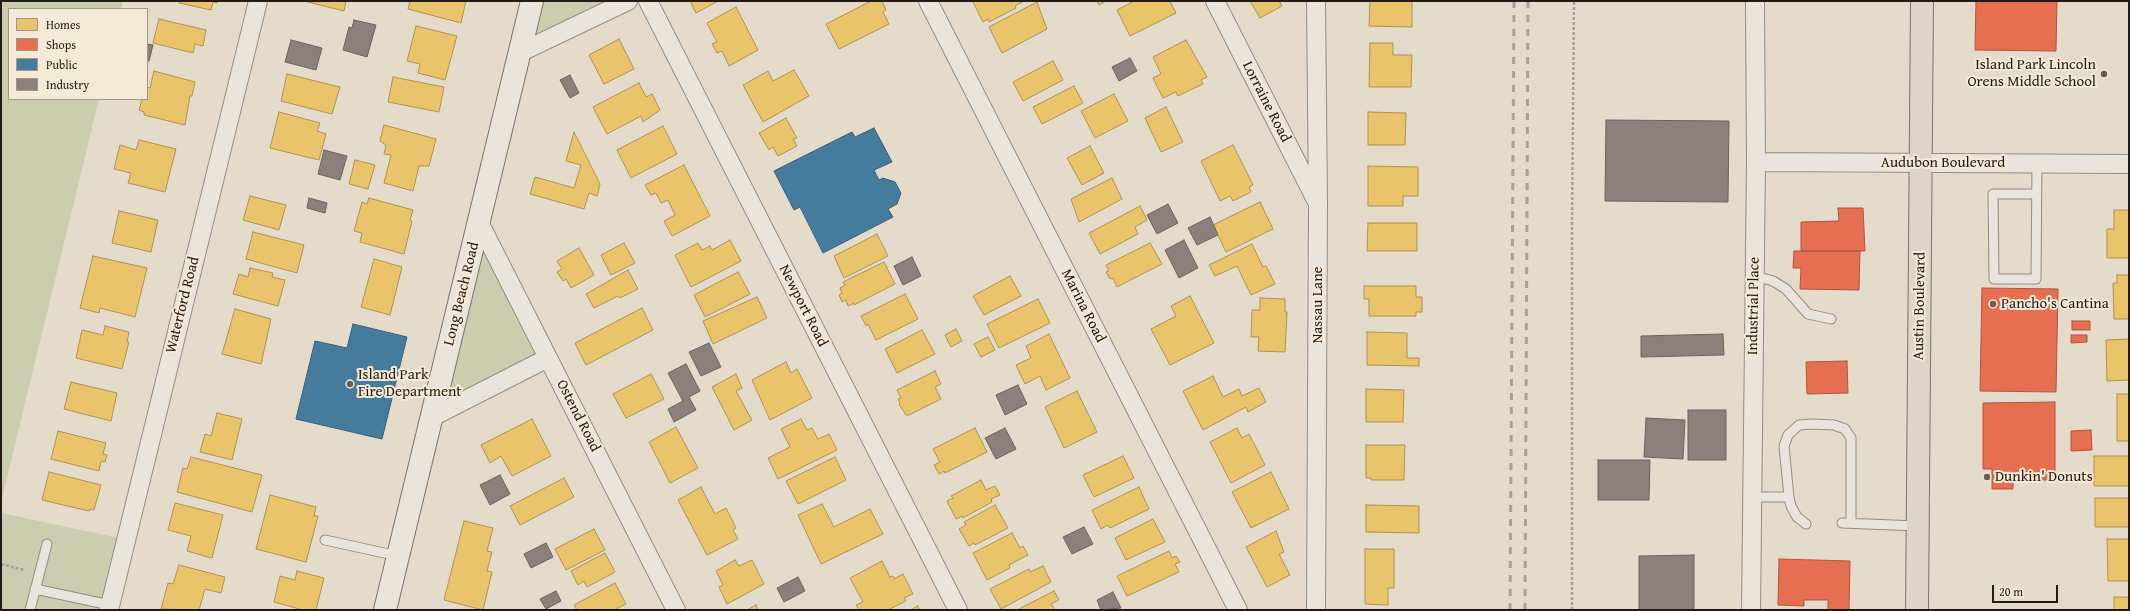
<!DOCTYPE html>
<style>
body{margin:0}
#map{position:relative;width:2130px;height:611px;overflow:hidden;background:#e5dbca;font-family:"Gentium Book Plus",serif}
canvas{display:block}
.frame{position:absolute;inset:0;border:2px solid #251915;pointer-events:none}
.legend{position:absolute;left:8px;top:8px;width:140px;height:92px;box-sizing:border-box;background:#f5ead5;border:1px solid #a29688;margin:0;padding:5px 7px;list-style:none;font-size:12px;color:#251915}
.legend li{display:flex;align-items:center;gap:8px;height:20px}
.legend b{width:20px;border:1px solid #a29688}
.scale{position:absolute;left:1992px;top:585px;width:66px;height:18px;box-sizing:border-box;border:2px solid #251915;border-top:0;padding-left:5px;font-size:12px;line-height:14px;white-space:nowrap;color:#251915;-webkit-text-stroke:3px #f5ead5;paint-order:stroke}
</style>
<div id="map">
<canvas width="2130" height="611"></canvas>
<div class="frame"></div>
<ul class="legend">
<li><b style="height:11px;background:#e9c46a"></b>Homes</li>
<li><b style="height:11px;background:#e76f51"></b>Shops</li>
<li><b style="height:11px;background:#457b9d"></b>Public</li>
<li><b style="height:11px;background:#8a817c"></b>Industry</li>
</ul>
<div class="scale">20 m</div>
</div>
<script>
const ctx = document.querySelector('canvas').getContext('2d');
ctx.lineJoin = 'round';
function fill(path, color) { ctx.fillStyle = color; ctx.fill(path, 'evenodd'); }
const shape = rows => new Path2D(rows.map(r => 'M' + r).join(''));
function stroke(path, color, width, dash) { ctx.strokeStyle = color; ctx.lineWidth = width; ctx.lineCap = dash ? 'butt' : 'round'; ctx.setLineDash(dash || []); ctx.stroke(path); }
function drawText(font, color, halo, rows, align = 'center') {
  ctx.font = font + ' "Gentium Book Plus",serif'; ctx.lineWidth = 4; ctx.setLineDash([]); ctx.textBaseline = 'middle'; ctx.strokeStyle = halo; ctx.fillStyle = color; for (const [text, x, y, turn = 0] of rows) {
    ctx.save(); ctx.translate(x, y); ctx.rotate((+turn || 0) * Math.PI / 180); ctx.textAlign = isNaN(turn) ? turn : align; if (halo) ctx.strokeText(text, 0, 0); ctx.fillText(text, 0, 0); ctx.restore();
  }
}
const green = shape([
 [1,1,123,1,121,9,9,9,9,99,99,99,1,502],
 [537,1,619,1,526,45],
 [481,232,544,358,438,410],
 [1,513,124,539,107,610,1,610]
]);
const homes = shape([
 [179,1,217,1,217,3,213,2,211,10,179,3,179,1],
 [304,1,346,1,344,11,304,1],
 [410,1,466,1,461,23,408,9,410,1],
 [690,1,718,1,696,13,690,1],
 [871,1,882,1,886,10,883,12,889,24,839,49,826,24,871,1],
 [976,1,1024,1,1015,6,1016,8,989,22,988,19,983,22,973,2,976,1],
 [1097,1,1106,1,1099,5,1097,1],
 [1134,1,1170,1,1176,13,1130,36,1117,10,1134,1],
 [1250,1,1279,1,1282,6,1260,18,1250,1],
 [1370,1,1412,1,1412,27,1369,26,1370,1],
 [1037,2,1047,29,1002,53,989,27,1037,2],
 [736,7,758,50,729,66,722,51,717,53,712,44,717,42,707,23,736,7],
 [159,19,206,30,203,46,195,44,193,53,153,43,159,19],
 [416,26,457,36,445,80,418,73,420,64,407,61,416,26],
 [619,39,634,69,604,84,589,55,619,39],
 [1186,40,1207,77,1201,80,1203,84,1178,96,1176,92,1163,98,1153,78,1161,74,1153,57,1186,40],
 [1370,43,1393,43,1393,55,1412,55,1411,87,1369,87,1370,43],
 [1053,61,1063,80,1023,101,1013,82,1053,61],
 [794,70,809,96,763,122,743,85,768,71,773,81,794,70],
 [154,71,195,82,192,96,190,96,185,125,144,115,144,112,139,110,142,99,147,99,147,87,150,88,154,71],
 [287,74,340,87,332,114,281,101,287,74],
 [393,77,444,87,439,112,388,102,393,77],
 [639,83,646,97,652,94,660,110,643,122,641,116,607,134,593,107,639,83],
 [1074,86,1083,103,1042,124,1033,107,1074,86],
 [1114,94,1128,121,1095,138,1081,111,1114,94],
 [1166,107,1183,142,1161,152,1145,118,1166,107],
 [279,112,320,123,317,131,326,134,319,160,270,148,279,112],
 [1368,112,1406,113,1405,145,1368,145,1368,112],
 [786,118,797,138,793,139,797,146,778,156,773,147,769,150,759,133,786,118],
 [384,125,436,139,429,166,419,166,413,191,384,183,391,155,384,154,386,145,380,141,384,125],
 [663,126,677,154,631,178,617,150,663,126],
 [574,132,600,184,597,196,589,193,584,209,530,194,535,177,574,188,581,165,566,161,574,132],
 [139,140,176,149,165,192,128,183,131,173,114,169,120,145,136,150,139,140],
 [1233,145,1253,185,1249,187,1251,192,1233,201,1230,196,1220,201,1201,161,1233,145],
 [1090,146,1104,173,1082,185,1067,158,1090,146],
 [355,160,375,165,368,189,349,184,355,160],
 [684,165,710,216,672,236,664,221,675,215,668,200,661,203,656,193,651,195,645,185,684,165],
 [1368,166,1418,167,1418,196,1403,196,1403,206,1368,206,1368,166],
 [1112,178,1122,199,1079,222,1071,199,1112,178],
 [250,196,286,205,279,230,243,220,250,196],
 [369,198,413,210,410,220,412,221,404,254,360,242,362,233,354,231,362,202,367,204,369,198],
 [1260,202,1273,229,1226,252,1213,225,1260,202],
 [1140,206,1147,220,1135,227,1138,234,1100,254,1089,233,1140,206],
 [2114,210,2129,210,2129,258,2107,258,2107,229,2114,229,2114,210],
 [119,211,158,220,151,252,112,243,119,211],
 [1368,223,1417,223,1417,251,1367,251,1368,223],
 [253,232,304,245,297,273,246,259,253,232],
 [877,234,888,256,844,278,834,256,877,234],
 [730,240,741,261,691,287,675,255,698,243,702,250,710,246,712,250,730,240],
 [624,243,635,263,611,275,601,255,624,243],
 [1150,243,1162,264,1117,287,1113,278,1110,279,1106,272,1109,271,1106,265,1150,243],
 [1252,244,1263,267,1266,266,1275,284,1251,295,1237,266,1215,276,1209,265,1252,244],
 [579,248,594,275,571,288,566,279,563,281,557,272,562,269,557,261,579,248],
 [93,256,147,268,135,317,100,308,99,313,80,308,93,256],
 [374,259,402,267,390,315,361,307,374,259],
 [884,262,895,284,854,305,854,303,848,306,846,300,842,302,839,295,842,293,840,288,845,285,843,282,884,262],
 [250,268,273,273,272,277,285,280,278,306,233,294,239,274,248,277,250,268],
 [628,270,638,289,620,298,618,296,594,308,586,294,628,270],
 [738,272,750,294,705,317,694,295,738,272],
 [2117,275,2129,275,2129,319,2114,319,2113,283,2117,283,2117,275],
 [1010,276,1021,296,984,315,973,296,1010,276],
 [1364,286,1416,286,1416,297,1422,297,1422,312,1416,312,1416,316,1369,316,1369,299,1364,299,1364,286],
 [905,294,918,319,876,340,868,324,866,326,861,316,905,294],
 [1190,296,1214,343,1170,365,1151,329,1176,316,1171,306,1190,296],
 [757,297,767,318,713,344,703,321,757,297],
 [1260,298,1285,299,1285,312,1287,312,1285,352,1258,351,1259,337,1251,337,1252,310,1260,310,1260,298],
 [1038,299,1050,323,999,348,987,324,1038,299],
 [642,308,653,330,586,365,575,343,642,308],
 [235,309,271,319,261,364,222,354,235,309],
 [105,326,129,332,127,342,129,342,122,369,76,358,82,330,103,335,105,326],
 [956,329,962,341,951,347,945,335,956,329],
 [922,330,935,354,897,373,885,349,922,330],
 [1367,332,1407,333,1407,358,1419,358,1419,366,1367,365,1367,332],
 [1049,334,1070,378,1046,390,1040,376,1025,384,1016,365,1031,358,1026,346,1049,334],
 [988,337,995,350,981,357,974,344,988,337],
 [2129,339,2129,380,2107,381,2106,340,2129,339],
 [786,362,791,373,797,369,812,398,770,420,752,380,786,362],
 [935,371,941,384,935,387,941,399,909,415,906,415,899,404,900,403,898,399,901,398,897,390,935,371],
 [651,374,664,399,626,418,613,394,651,374],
 [736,374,742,388,736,391,752,420,734,430,712,387,736,374],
 [1213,376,1223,397,1239,389,1242,396,1259,388,1266,402,1248,412,1246,407,1203,430,1183,391,1213,376],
 [71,382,117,393,111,421,64,409,71,382],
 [1366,389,1404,390,1403,422,1366,422,1366,389],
 [1077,391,1097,432,1064,448,1045,407,1077,391],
 [2117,394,2129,394,2129,441,2117,441,2117,394],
 [217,413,242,419,232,460,200,452,205,434,211,436,217,413],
 [532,419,551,456,512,476,501,456,490,463,481,445,532,419],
 [801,419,807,430,812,428,818,439,829,434,837,450,778,479,768,458,790,447,781,429,801,419],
 [676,427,698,468,670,483,649,442,676,427],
 [975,428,987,452,945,473,944,471,939,474,934,465,940,462,933,449,975,428],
 [1237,428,1242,438,1249,434,1265,465,1231,483,1210,442,1237,428],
 [58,431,106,443,103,454,107,455,105,462,101,461,99,471,51,459,58,431],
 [1366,445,1405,445,1404,480,1371,480,1371,478,1366,478,1366,445],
 [1123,456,1134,478,1094,497,1083,475,1123,456],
 [2094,456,2129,456,2129,486,2094,486,2094,456],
 [191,457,262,475,252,512,177,492,183,468,187,469,191,457],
 [835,457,846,480,798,504,786,481,835,457],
 [49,472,101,485,94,510,90,509,89,511,42,500,49,472],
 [1271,472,1289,509,1251,528,1232,492,1271,472],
 [564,478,574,497,520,525,510,506,564,478],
 [981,480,986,490,995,486,1000,495,991,499,992,502,963,518,962,516,956,519,947,501,953,498,951,496,981,480],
 [701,487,715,514,726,508,736,528,733,530,738,539,707,555,678,500,701,487],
 [1139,487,1149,509,1110,528,1108,525,1101,529,1092,510,1139,487],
 [270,495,316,507,314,516,318,516,306,562,256,549,270,495],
 [2095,498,2129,498,2129,527,2095,527,2095,498],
 [175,503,223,515,212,558,187,551,191,536,168,530,175,503],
 [822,504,834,527,870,509,883,534,821,564,798,515,822,504],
 [995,505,1008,528,975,545,974,543,969,546,959,529,966,525,964,522,995,505],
 [1366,505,1419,506,1419,533,1366,532,1366,505],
 [1153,519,1165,542,1126,560,1115,538,1153,519],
 [464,521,493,528,487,551,492,552,487,571,492,572,483,610,444,600,464,521],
 [594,529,605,550,566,570,555,549,594,529],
 [1276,531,1284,552,1279,554,1290,575,1267,587,1246,547,1276,531],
 [1012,533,1020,548,1023,546,1028,555,1009,565,1010,568,987,580,973,553,1012,533],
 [2107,539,2129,539,2129,581,2108,581,2107,539],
 [1365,549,1394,549,1394,588,1388,588,1388,605,1365,604,1365,549],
 [1169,551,1172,558,1176,556,1180,562,1175,564,1179,572,1127,596,1117,576,1169,551],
 [605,553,615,572,587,587,584,581,578,585,571,571,605,553],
 [735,560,739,566,752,560,764,584,727,604,719,587,723,585,716,571,735,560],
 [882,561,890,577,893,576,894,579,903,574,913,594,904,598,906,601,888,610,859,610,856,605,863,602,850,578,882,561],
 [179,565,225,577,221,593,205,589,199,610,161,609,168,583,173,584,179,565],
 [1043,566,1051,582,1001,609,990,589,1029,569,1030,572,1043,566],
 [297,571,324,578,316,610,303,610,274,602,280,576,295,580,297,571],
 [615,583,626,604,614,610,577,610,574,605,615,583],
 [1054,591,1059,600,1051,604,1055,610,1017,610,1054,591],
 [2114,597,2129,597,2129,610,2114,610,2114,597],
 [756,605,758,610,747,610,756,605],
 [918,606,920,610,910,610,918,606]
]);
const shops = shape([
 [1976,1,2057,1,2056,51,1975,50,1976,1],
 [1838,208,1863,208,1865,251,1801,251,1801,222,1839,221,1838,208],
 [1794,251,1860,251,1859,290,1800,289,1801,268,1793,268,1794,251],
 [1982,288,2058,289,2056,392,1980,391,1982,288],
 [2072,321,2090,321,2090,330,2072,330,2072,321],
 [2071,335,2087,335,2087,342,2071,343,2071,335],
 [1847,361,1848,393,1807,394,1806,362,1847,361],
 [2055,402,2055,480,2013,480,2013,489,1992,489,1992,469,1983,469,1983,403,2055,402],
 [2091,430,2092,450,2071,451,2071,431,2091,430],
 [1779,559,1850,561,1849,610,1828,610,1828,600,1804,600,1804,606,1778,605,1779,559]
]);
const public = shape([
 [874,128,892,162,874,170,879,180,883,178,895,182,901,193,897,204,888,209,893,217,823,253,800,207,794,210,774,171,852,132,855,137,874,128],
 [353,324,407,337,382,439,296,419,315,341,347,348,353,324]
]);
const industry = shape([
 [354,20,376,25,367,57,343,50,349,27,352,28,354,20],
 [291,40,322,48,316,70,285,62,291,40],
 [147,44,153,45,149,61,147,61,147,44],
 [1130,58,1137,71,1119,81,1112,67,1130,58],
 [570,75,579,93,570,98,560,80,570,75],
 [1606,120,1729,121,1728,202,1605,201,1606,120],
 [324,150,347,156,340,180,318,174,324,150],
 [309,198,327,203,325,213,307,208,309,198],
 [1168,204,1178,223,1157,234,1147,215,1168,204],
 [1210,217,1218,235,1197,245,1188,228,1210,217],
 [1184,240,1198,268,1179,278,1165,250,1184,240],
 [912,257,921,276,903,285,894,266,912,257],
 [1723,334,1724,355,1641,357,1641,336,1723,334],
 [709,343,721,367,701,376,689,352,709,343],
 [686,364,700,391,689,397,696,410,674,422,668,409,683,401,668,373,686,364],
 [1018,385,1027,404,1005,415,996,395,1018,385],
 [1688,410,1726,410,1726,460,1688,460,1688,410],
 [1646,418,1685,420,1683,459,1644,457,1646,418],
 [1005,428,1016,449,996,459,985,438,1005,428],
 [1598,460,1650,460,1649,500,1598,500,1598,460],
 [500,475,510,494,490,505,480,485,500,475],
 [1084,527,1093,544,1072,554,1063,537,1084,527],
 [546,543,553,557,531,568,524,554,546,543],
 [1694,555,1694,610,1639,610,1639,556,1694,555],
 [798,577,805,591,784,602,777,588,798,577],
 [556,591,561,601,546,609,540,599,556,591],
 [1113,592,1121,608,1101,610,1097,600,1113,592]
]);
const path = shape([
 [1,564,24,570],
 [1572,610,1572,222,1574,1]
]);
const lane = shape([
 [2036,194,1993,194,1994,279,2036,279,2037,163],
 [1755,276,1773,281,1786,289,1808,314,1831,319],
 [1752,497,1789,497,1791,506,1797,517,1806,524],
 [1789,497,1784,446,1788,435,1799,425,1812,424,1834,425,1845,429,1851,438,1851,523],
 [1842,523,1918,526],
 [325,540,398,556],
 [35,589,110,605],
 [30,610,47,544]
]);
const street = shape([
 [648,1,958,610],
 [928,1,1238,610],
 [1215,1,1316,200],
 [519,53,628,1],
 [1756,162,2129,164],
 [479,222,676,610],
 [432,417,548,358],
 [109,610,258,1],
 [1316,610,1318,203,1316,1],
 [1751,610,1756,162,1755,1]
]);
const secondary = shape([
 [385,610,532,1]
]);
const primary = shape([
 [1917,610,1922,1]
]);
const rail = shape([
 [1510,610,1514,1],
 [1525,610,1528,1]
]);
const markers = [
 [2104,74,4,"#685d54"],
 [1993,304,4,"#685d54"],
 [350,384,4,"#685d54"],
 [1987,477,4,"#685d54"]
];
const poiNames = [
 ["Island Park Lincoln",2096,65,"right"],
 ["Orens Middle School",2096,82,"right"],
 ["Pancho's Cantina",2001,304],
 ["Island Park",358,375],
 ["Fire Department",358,392],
 ["Dunkin' Donuts",1995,477]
];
const streetNames = [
 ["Lorraine Road",1266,102,63],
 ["Audubon Boulevard",1943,163],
 ["Long Beach Road",462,294,-76],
 ["Waterford Road",183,305,-76],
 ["Nassau Lane",1318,305,-90],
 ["Newport Road",803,306,63],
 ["Marina Road",1083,306,63],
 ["Industrial Place",1754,306,-89],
 ["Austin Boulevard",1920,306,-89],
 ["Ostend Road",578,416,63]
];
fill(green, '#cacdae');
fill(homes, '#e9c46a');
stroke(homes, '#ae9150', 1);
fill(shops, '#e76f51');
stroke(shops, '#ad553f', 1);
fill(public, '#457b9d');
stroke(public, '#3b5e74', 1);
fill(industry, '#8a817c');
stroke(industry, '#6c625d', 1);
stroke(lane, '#938c82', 11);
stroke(street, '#938c82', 20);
stroke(secondary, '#797269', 24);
stroke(primary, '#797269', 24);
stroke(path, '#a5a099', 2.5, [3, 2]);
stroke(lane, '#eae5dc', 9);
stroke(street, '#eae5dc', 18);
stroke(secondary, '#eae5dc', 22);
stroke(primary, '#ddd5c7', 22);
stroke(rail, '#a5a099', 3, [7, 7]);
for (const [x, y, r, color] of markers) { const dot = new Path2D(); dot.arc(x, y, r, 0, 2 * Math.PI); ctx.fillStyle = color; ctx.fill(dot); stroke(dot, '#f5ead5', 1.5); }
drawText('15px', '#251915', '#f5ead5', poiNames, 'left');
drawText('15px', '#251915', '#f5ead5', streetNames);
</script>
